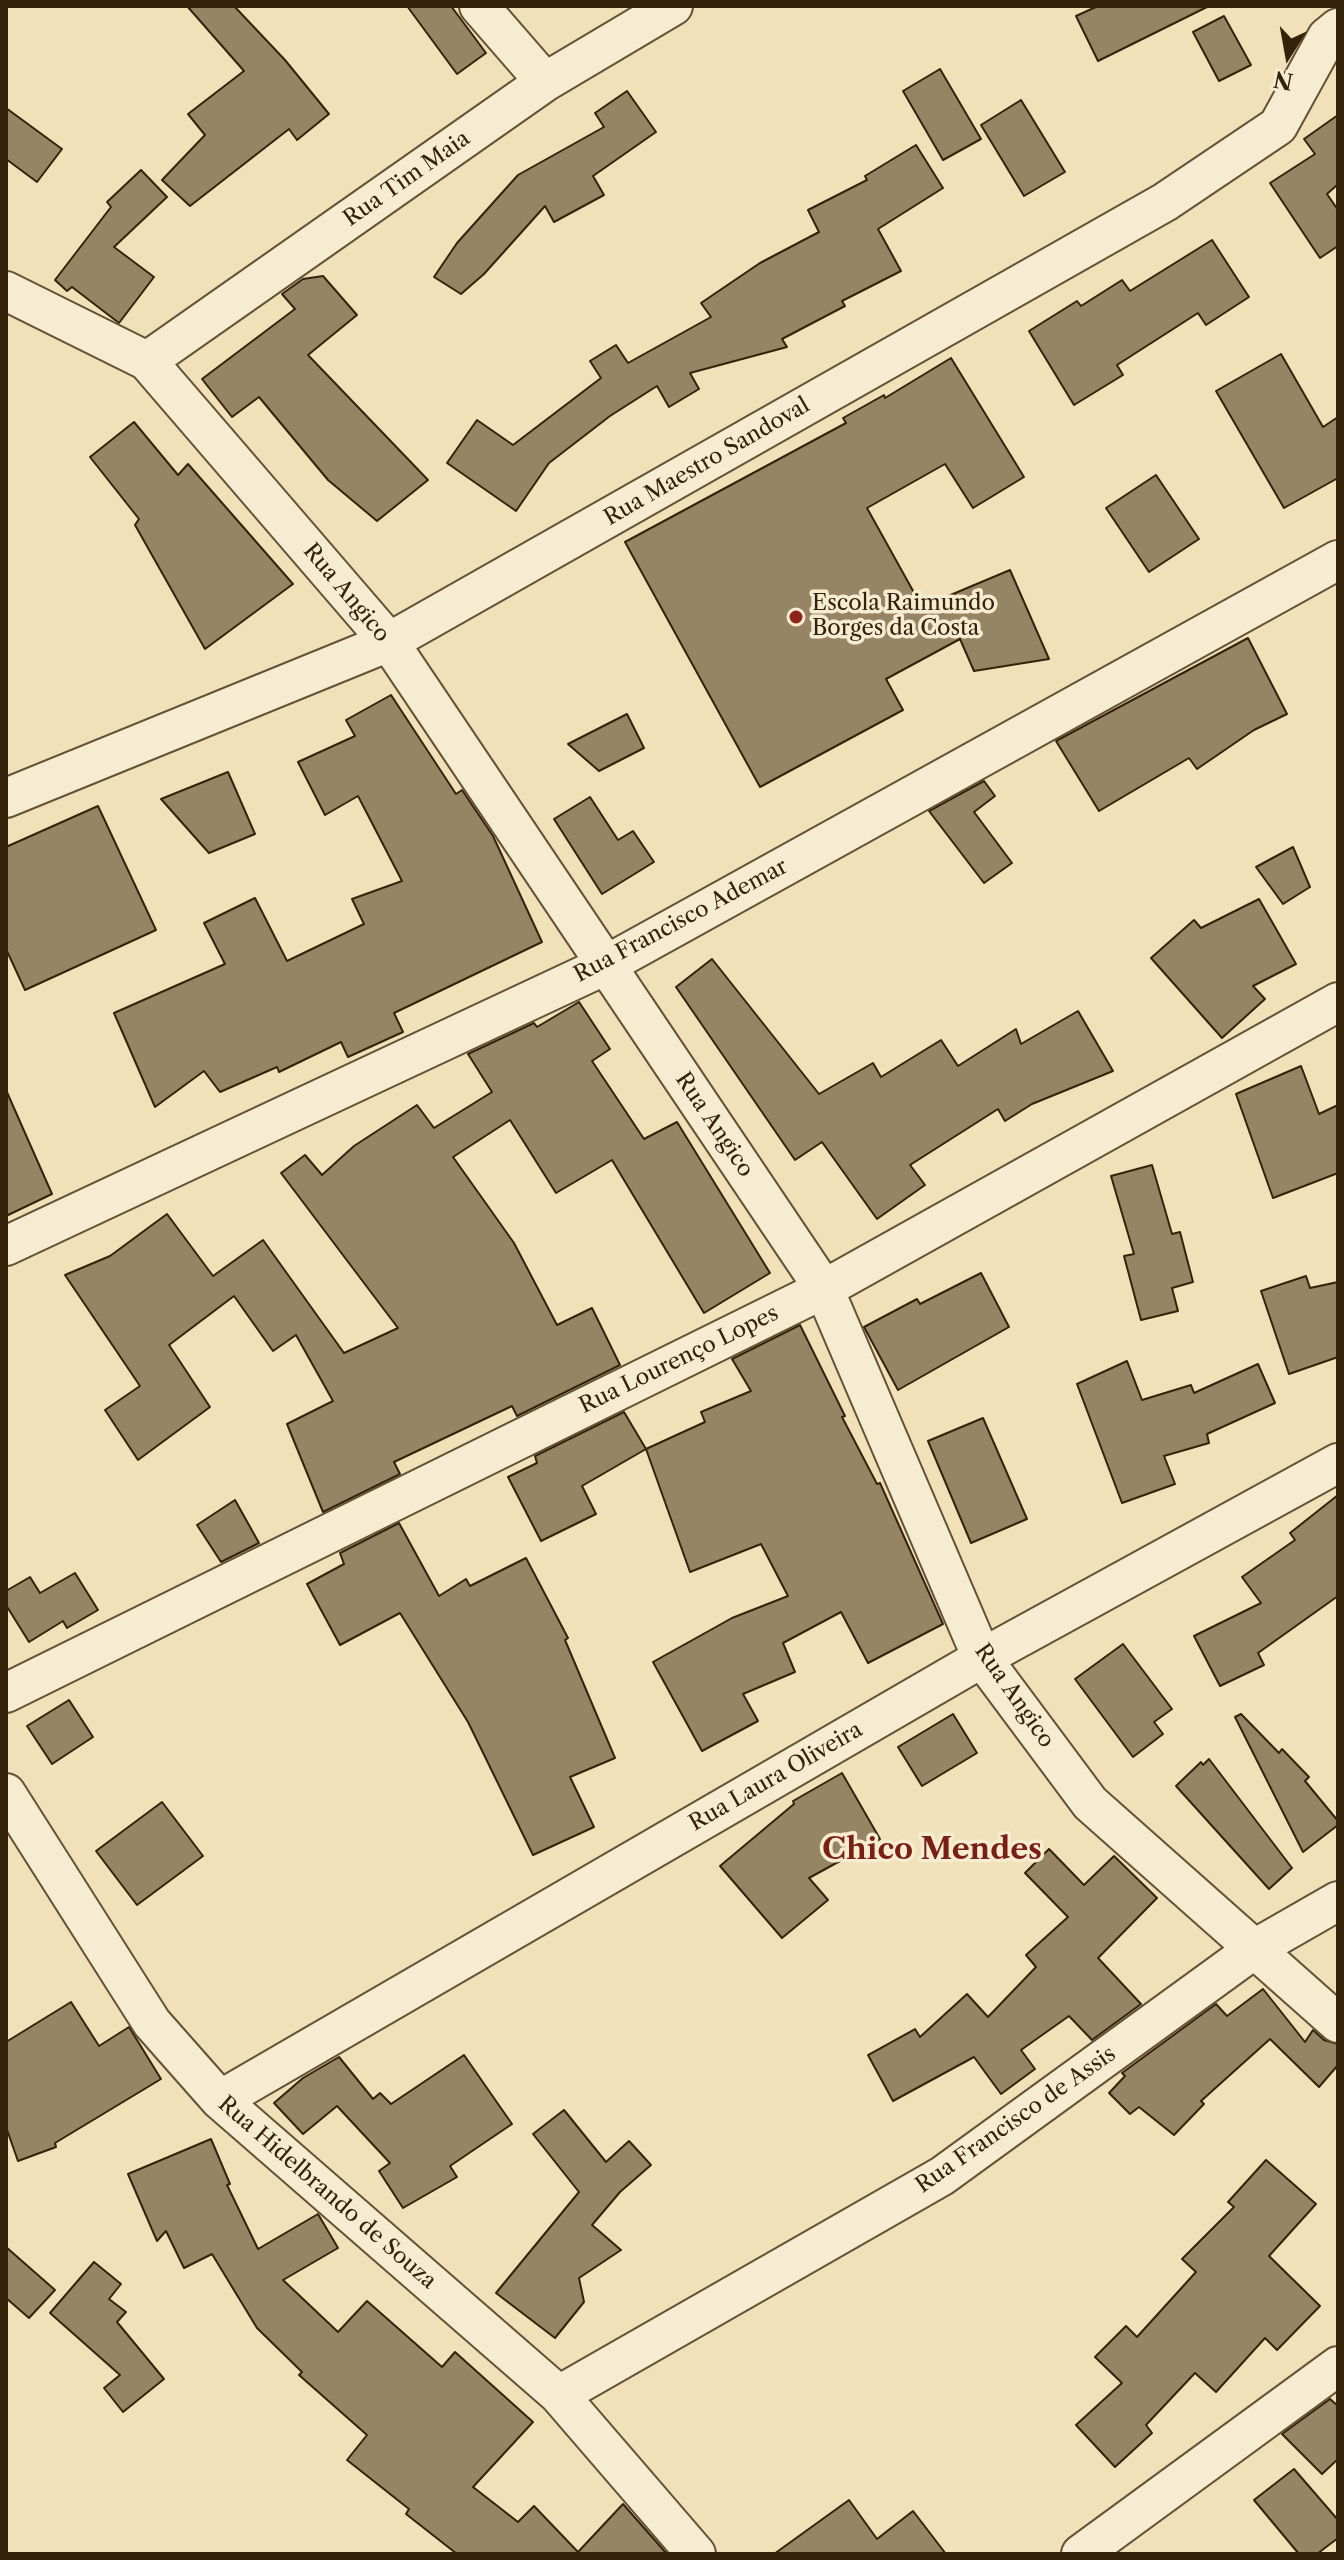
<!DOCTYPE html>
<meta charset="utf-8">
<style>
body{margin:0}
#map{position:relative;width:1344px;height:2560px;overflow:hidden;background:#f0e1b8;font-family:"Libre Caslon Text",serif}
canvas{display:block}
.frame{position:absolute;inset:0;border:8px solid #35220b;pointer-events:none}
.north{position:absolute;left:1248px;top:16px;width:80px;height:80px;-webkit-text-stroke:6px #f5ecd1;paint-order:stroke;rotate:191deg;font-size:22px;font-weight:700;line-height:32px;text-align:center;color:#35220b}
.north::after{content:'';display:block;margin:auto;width:28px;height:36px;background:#35220b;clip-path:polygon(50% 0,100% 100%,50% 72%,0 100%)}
</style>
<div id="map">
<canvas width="1344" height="2560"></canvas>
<div class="frame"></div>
<div class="north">N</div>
</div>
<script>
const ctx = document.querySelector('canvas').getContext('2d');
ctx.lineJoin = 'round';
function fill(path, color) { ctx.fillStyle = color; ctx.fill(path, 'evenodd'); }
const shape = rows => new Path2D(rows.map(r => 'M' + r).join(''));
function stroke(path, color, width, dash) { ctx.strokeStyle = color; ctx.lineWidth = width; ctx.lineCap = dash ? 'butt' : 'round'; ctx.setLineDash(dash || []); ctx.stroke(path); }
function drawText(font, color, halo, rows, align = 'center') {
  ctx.font = font + ' "Libre Caslon Text",serif'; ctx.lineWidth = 7; ctx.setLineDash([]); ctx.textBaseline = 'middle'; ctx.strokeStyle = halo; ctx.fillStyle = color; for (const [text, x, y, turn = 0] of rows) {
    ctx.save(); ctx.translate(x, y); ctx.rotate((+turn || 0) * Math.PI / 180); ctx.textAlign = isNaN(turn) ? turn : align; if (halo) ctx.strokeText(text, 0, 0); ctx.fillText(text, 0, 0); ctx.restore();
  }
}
const building = shape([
 [187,6,234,6,285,60,329,114,297,140,289,129,190,206,162,180,205,135,188,114,244,71,187,6],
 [407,6,451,6,486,53,457,74,407,6],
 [1098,6,1209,6,1098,61,1076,16,1098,6],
 [1224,16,1251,65,1219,81,1193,32,1224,16],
 [940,69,981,139,943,160,903,91,940,69],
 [627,91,656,132,593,176,604,195,554,222,545,206,484,274,461,294,434,277,457,243,518,175,604,127,595,113,627,91],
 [1021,100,1065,172,1024,196,981,125,1021,100],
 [6,108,62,149,37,182,6,159,6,108],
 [1338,115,1338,187,1337,185,1327,194,1338,210,1338,246,1320,258,1270,183,1315,154,1304,139,1338,115],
 [916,145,943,188,878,229,901,271,842,301,845,306,782,339,787,347,690,373,699,389,669,407,657,386,610,416,549,463,516,511,447,463,477,420,513,445,601,378,590,361,616,345,628,363,711,317,701,303,760,263,819,232,808,210,867,180,865,176,916,145],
 [141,170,167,197,114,247,154,277,119,323,72,287,67,291,55,280,111,207,107,202,141,170],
 [1212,240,1249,297,1206,325,1198,313,1117,365,1123,375,1074,405,1029,331,1077,301,1081,306,1122,280,1130,291,1212,240],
 [323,276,357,315,308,355,428,480,377,521,328,480,259,397,232,417,202,379,295,309,282,294,303,279,323,276],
 [1281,354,1323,427,1338,417,1338,478,1284,508,1216,391,1281,354],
 [951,358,1024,477,973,508,945,464,867,508,922,607,1010,570,1049,659,974,671,960,639,886,679,903,710,760,787,625,542,846,423,843,418,884,395,885,398,951,358],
 [134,422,178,475,188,464,293,584,205,649,135,525,139,519,90,457,134,422],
 [1156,475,1199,539,1149,572,1106,508,1156,475],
 [1248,638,1287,714,1254,730,1197,769,1189,758,1099,811,1056,741,1248,638],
 [391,695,456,794,462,790,493,836,542,942,394,1013,403,1032,348,1057,341,1042,279,1072,277,1067,220,1092,204,1071,155,1107,114,1013,225,964,204,923,255,898,287,961,364,924,352,899,402,881,358,796,325,815,298,762,355,736,346,720,391,695],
 [627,714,644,748,599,771,568,744,627,714],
 [228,772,255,834,209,853,161,799,228,772],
 [984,781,995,796,974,812,1012,863,984,883,929,811,984,781],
 [590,797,618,840,633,831,654,862,602,894,554,819,590,797],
 [98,806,156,930,25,990,6,949,6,847,98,806],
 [1293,847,1310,887,1283,904,1256,867,1293,847],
 [1259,899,1296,964,1253,986,1265,999,1222,1038,1151,958,1194,920,1201,928,1259,899],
 [712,959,819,1094,873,1063,881,1077,941,1040,958,1066,1016,1029,1021,1044,1078,1011,1113,1071,1032,1104,1005,1121,998,1109,910,1165,925,1185,877,1219,822,1142,795,1160,676,987,712,959],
 [579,1002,610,1049,592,1061,644,1139,677,1122,770,1273,704,1313,612,1160,556,1193,510,1120,453,1157,514,1243,557,1325,592,1308,620,1365,517,1416,512,1406,394,1462,400,1474,323,1512,287,1424,333,1401,296,1335,273,1351,234,1296,169,1345,210,1407,138,1460,105,1410,140,1386,65,1275,110,1256,167,1214,213,1276,263,1240,344,1353,398,1328,281,1173,305,1155,322,1175,354,1146,417,1105,434,1128,492,1092,468,1054,534,1023,537,1027,579,1002],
 [1301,1066,1319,1114,1338,1105,1338,1173,1273,1198,1236,1094,1301,1066],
 [6,1090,52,1194,6,1216,6,1090],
 [1152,1165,1172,1234,1180,1232,1193,1282,1172,1288,1178,1311,1141,1320,1124,1256,1134,1254,1111,1176,1152,1165],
 [981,1273,1009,1327,898,1390,864,1327,917,1299,920,1304,981,1273],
 [1306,1276,1310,1288,1338,1282,1338,1357,1289,1374,1261,1291,1306,1276],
 [800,1325,845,1416,842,1417,877,1484,880,1483,943,1624,868,1663,841,1612,783,1643,795,1672,743,1694,758,1721,702,1751,653,1662,732,1618,788,1596,761,1544,690,1572,646,1449,705,1422,701,1412,751,1391,732,1359,800,1325],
 [1127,1361,1142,1400,1191,1385,1194,1393,1258,1364,1275,1403,1207,1434,1209,1443,1164,1456,1175,1484,1122,1503,1077,1384,1127,1361],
 [624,1412,646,1449,582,1486,596,1514,541,1541,508,1477,537,1463,535,1456,624,1412],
 [983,1418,1027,1519,971,1543,928,1441,983,1418],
 [1338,1495,1338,1596,1258,1653,1264,1665,1220,1686,1194,1636,1261,1603,1242,1577,1295,1540,1290,1533,1338,1495],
 [235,1500,259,1543,221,1562,197,1525,235,1500],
 [399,1523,439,1596,466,1579,470,1586,526,1558,568,1638,565,1640,615,1758,570,1777,594,1827,533,1855,468,1722,400,1613,340,1645,307,1584,344,1564,340,1553,399,1523],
 [75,1573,98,1610,67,1628,63,1621,29,1642,6,1605,6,1591,30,1577,40,1593,75,1573],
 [1123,1644,1172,1709,1154,1722,1163,1734,1133,1757,1075,1679,1123,1644],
 [69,1700,93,1737,52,1764,27,1726,69,1700],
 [953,1714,977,1753,922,1786,898,1747,953,1714],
 [1241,1714,1279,1753,1282,1749,1309,1777,1305,1781,1338,1821,1338,1825,1303,1852,1235,1717,1241,1714],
 [1209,1759,1292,1868,1269,1889,1176,1786,1201,1762,1203,1765,1209,1759],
 [842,1773,880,1839,809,1878,828,1900,782,1938,720,1866,794,1804,793,1801,842,1773],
 [162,1802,203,1856,137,1905,96,1851,162,1802],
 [1049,1849,1084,1885,1114,1856,1157,1898,1098,1958,1141,2004,1092,2040,1069,2016,1021,2050,1035,2069,1001,2094,974,2057,893,2101,868,2055,915,2029,920,2037,967,1994,988,2017,1036,1967,1026,1955,1068,1917,1025,1873,1049,1849],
 [1263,1989,1305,2042,1313,2030,1324,2040,1338,2044,1338,2065,1319,2087,1270,2039,1201,2101,1204,2104,1174,2135,1139,2107,1130,2114,1109,2093,1125,2076,1122,2073,1216,2004,1227,2016,1263,1989],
 [71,2002,99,2046,129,2027,161,2079,55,2143,56,2147,18,2161,6,2127,6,2042,71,2002],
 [464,2055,512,2124,450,2166,457,2177,403,2208,379,2171,390,2163,337,2106,303,2134,274,2103,303,2078,339,2057,373,2099,380,2093,391,2104,464,2055],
 [564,2110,606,2162,629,2141,651,2165,620,2192,592,2225,621,2250,579,2278,584,2302,555,2338,496,2293,579,2192,533,2134,564,2110],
 [211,2139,230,2184,227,2185,258,2249,318,2214,338,2248,283,2280,338,2332,367,2301,442,2367,455,2352,533,2422,473,2487,518,2522,534,2506,578,2552,623,2504,667,2554,457,2554,406,2514,409,2509,347,2460,367,2435,299,2375,302,2372,257,2328,212,2254,184,2268,166,2231,157,2241,128,2174,211,2139],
 [1266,2160,1316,2204,1269,2256,1320,2306,1277,2350,1265,2338,1216,2392,1195,2373,1146,2425,1152,2433,1115,2467,1076,2425,1122,2383,1095,2357,1126,2326,1137,2337,1196,2272,1182,2259,1234,2207,1228,2202,1266,2160],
 [6,2247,55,2290,29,2318,6,2298,6,2247],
 [94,2262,121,2284,109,2299,126,2312,117,2322,164,2379,123,2412,104,2388,120,2375,50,2313,94,2262],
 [1330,2399,1338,2406,1338,2459,1322,2474,1282,2434,1330,2399],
 [1294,2469,1338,2520,1338,2538,1317,2554,1299,2554,1254,2500,1294,2469],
 [849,2500,877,2539,913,2511,946,2554,774,2554,849,2500]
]);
const minor = shape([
 [479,6,545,82],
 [6,291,147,361,389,642,824,1289,982,1658,1090,1803,1338,2023],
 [147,361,545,82,673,6],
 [6,798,389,642,1165,202,1278,126,1327,37,1338,28],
 [6,1246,606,965,1338,560],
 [6,1693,824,1289,1338,1002],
 [6,1793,152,2023,220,2100,559,2395,696,2554],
 [220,2100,982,1658,1338,1463],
 [559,2395,942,2176,1256,1948,1338,1901],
 [1081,2554,1338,2366]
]);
const markers = [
 [796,617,8,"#8f2418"]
];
const streetNames = [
 ["Rua Tim Maia",407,179,-35],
 ["Rua Maestro Sandoval",707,462,-30],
 ["Rua Angico",346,593,50],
 ["Rua Francisco Ademar",681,921,-28],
 ["Rua Angico",714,1125,56],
 ["Rua Lourenço Lopes",679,1360,-26],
 ["Rua Angico",1014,1696,55],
 ["Rua Laura Oliveira",776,1777,-30],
 ["Rua Francisco de Assis",1016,2120,-35],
 ["Rua Hidelbrando de Souza",327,2193,41]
];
const poiNames = [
 ["Escola Raimundo",812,604],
 ["Borges da Costa",812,629]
];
const districtNames = [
 ["Chico Mendes",932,1850]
];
fill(building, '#968565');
stroke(building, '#35220b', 2);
stroke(minor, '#645236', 42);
stroke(minor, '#f5ecd1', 38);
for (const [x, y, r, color] of markers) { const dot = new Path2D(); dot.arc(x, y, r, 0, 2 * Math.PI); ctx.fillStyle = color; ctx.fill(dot); stroke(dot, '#f5ecd1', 3); }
drawText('22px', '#35220b', '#f5ecd1', streetNames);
drawText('22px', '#35220b', '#f5ecd1', poiNames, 'left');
drawText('bold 30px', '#7a1f14', '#f5ecd1', districtNames);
</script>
